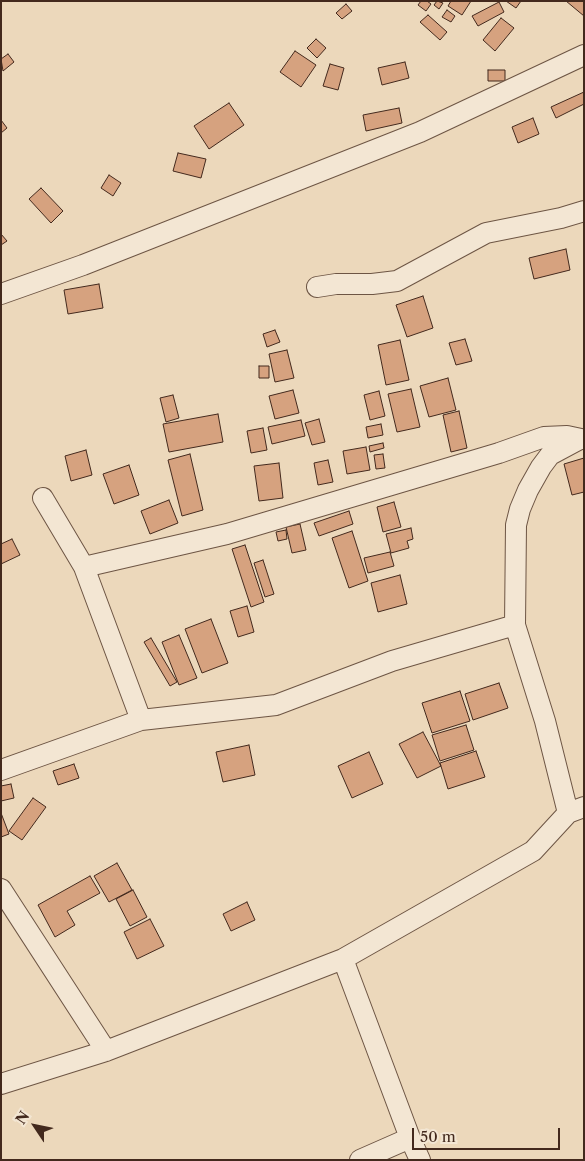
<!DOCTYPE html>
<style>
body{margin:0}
#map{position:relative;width:585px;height:1161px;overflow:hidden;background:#ecd8bb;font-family:"Libre Caslon Text",serif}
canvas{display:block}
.frame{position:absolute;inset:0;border:2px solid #43291d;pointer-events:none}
.north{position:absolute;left:10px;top:1101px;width:50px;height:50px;-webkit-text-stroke:4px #f3e6d3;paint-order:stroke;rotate:304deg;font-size:14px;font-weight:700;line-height:20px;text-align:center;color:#43291d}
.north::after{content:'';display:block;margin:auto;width:18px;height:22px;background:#43291d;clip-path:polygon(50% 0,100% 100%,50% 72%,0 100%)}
.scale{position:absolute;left:412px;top:1128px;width:148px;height:22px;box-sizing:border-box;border:2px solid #43291d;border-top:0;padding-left:6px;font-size:15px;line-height:18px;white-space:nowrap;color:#43291d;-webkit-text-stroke:4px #f3e6d3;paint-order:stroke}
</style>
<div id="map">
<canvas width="585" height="1161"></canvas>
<div class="frame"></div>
<div class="north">N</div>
<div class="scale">50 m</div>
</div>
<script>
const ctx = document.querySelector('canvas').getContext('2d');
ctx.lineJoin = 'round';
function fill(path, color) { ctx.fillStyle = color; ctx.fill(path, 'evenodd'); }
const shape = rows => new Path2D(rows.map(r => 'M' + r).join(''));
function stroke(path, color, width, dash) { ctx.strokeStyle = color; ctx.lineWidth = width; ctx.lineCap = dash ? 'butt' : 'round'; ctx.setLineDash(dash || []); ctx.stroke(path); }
const building = shape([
 [421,1,427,1,431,4,426,11,418,5,421,1],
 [437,1,443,3,439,9,434,5,437,1],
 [451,1,471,1,462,15,448,6,451,1],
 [506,1,521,1,516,8,506,1],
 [566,1,584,1,584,16,566,1],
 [499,2,504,12,478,26,472,16,499,2],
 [346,4,352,11,342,19,336,13,346,4],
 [447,10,455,16,451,22,442,17,447,10],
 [428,15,447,32,440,40,420,22,428,15],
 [501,18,514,28,495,51,483,40,501,18],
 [316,39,326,48,317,58,307,48,316,39],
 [295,51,316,65,301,87,280,72,295,51],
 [8,54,14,62,3,71,1,59,8,54],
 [405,62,409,78,382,85,378,68,405,62],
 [330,64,344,68,338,90,323,86,330,64],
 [488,70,505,70,505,81,488,81,488,70],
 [584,92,584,104,556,118,551,107,584,92],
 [229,103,244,125,209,149,194,126,229,103],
 [399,108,402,123,366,131,363,115,399,108],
 [533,118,539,134,518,143,512,127,533,118],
 [1,120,7,128,1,133,1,120],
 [178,153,206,159,201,178,173,171,178,153],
 [109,175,121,183,113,196,101,188,109,175],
 [41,188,63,211,51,223,29,199,41,188],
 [1,234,7,241,1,245,1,234],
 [566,249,570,270,534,279,529,258,566,249],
 [99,284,103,308,68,314,64,290,99,284],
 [423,296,433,328,407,337,396,305,423,296],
 [275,330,280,342,267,347,263,334,275,330],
 [465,339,472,361,456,365,449,343,465,339],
 [400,340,409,380,386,385,378,345,400,340],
 [287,350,294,378,275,382,269,354,287,350],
 [259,366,269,366,269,378,259,378,259,366],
 [448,378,456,410,429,417,420,386,448,378],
 [411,389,420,427,397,432,388,394,411,389],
 [293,390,299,413,275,419,269,396,293,390],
 [379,391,385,416,370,420,364,395,379,391],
 [173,395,179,418,166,422,160,398,173,395],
 [459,411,467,448,451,452,443,415,459,411],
 [218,414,223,442,169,452,163,424,218,414],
 [319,419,325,442,312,445,305,423,319,419],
 [301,420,305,436,272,444,268,427,301,420],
 [381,424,383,435,368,438,366,427,381,424],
 [263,428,267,450,251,453,247,431,263,428],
 [383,443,384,448,370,452,369,446,383,443],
 [366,447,370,470,347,474,343,451,366,447],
 [86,450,92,475,71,481,65,456,86,450],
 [190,454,203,510,182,516,168,460,190,454],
 [383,454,385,468,376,469,374,455,383,454],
 [584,458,584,492,572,495,564,464,584,458],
 [328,460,333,482,318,485,314,463,328,460],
 [279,463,283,498,259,501,254,466,279,463],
 [129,465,139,495,114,504,103,474,129,465],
 [169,500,178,523,150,534,141,511,169,500],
 [394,502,401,527,383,532,377,507,394,502],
 [349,511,353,524,319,536,314,523,349,511],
 [300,524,306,550,292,553,286,527,300,524],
 [411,528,413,539,407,541,409,548,391,553,386,534,411,528],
 [286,530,287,539,278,541,276,532,286,530],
 [352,531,368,581,349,588,332,538,352,531],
 [12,539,20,555,1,564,1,544,12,539],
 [245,545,264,602,251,607,232,549,245,545],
 [390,552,394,566,368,573,364,558,390,552],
 [263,560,274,594,265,597,254,563,263,560],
 [400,575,407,604,378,612,371,583,400,575],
 [247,606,254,632,238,637,230,611,247,606],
 [211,619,228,663,202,673,185,629,211,619],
 [179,635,197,678,179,685,162,642,179,635],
 [151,638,177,682,170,686,144,642,151,638],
 [499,683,508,708,473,720,465,694,499,683],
 [460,691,470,721,432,733,422,703,460,691],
 [466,725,474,750,440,761,432,735,466,725],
 [423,732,441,766,417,778,399,744,423,732],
 [249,745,255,775,223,782,216,752,249,745],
 [476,751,485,777,448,789,440,763,476,751],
 [369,752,383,784,352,798,338,766,369,752],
 [74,764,79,778,58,785,53,771,74,764],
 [11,784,14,798,1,801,1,786,11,784],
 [33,798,46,807,22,840,9,831,33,798],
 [1,813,9,834,1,837,1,813],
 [117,863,132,890,109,902,94,876,117,863],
 [90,876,100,893,67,911,75,925,55,937,38,905,90,876],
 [133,890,147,917,130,926,116,899,133,890],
 [247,902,255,920,231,931,223,914,247,902],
 [150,919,164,946,137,959,124,932,150,919]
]);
const minor = shape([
 [317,287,336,284,372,284,397,281,486,233,561,218,584,211],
 [1,294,83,265,420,132,584,55],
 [43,498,84,567,141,720],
 [84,567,227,534,499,453,544,437,567,436,581,439],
 [1,770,141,720,276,705,392,661,515,625],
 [568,813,545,721,515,625,516,525,520,509,528,490,541,467,550,455,580,439],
 [1,889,106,1051],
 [343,959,410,1138,420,1160],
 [1,1084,106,1051,343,959,533,851,568,813,584,807],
 [360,1160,410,1138]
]);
fill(building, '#d6a27f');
stroke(building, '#43291d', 1);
stroke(minor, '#6d5544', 22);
stroke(minor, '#f3e6d3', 20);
</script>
